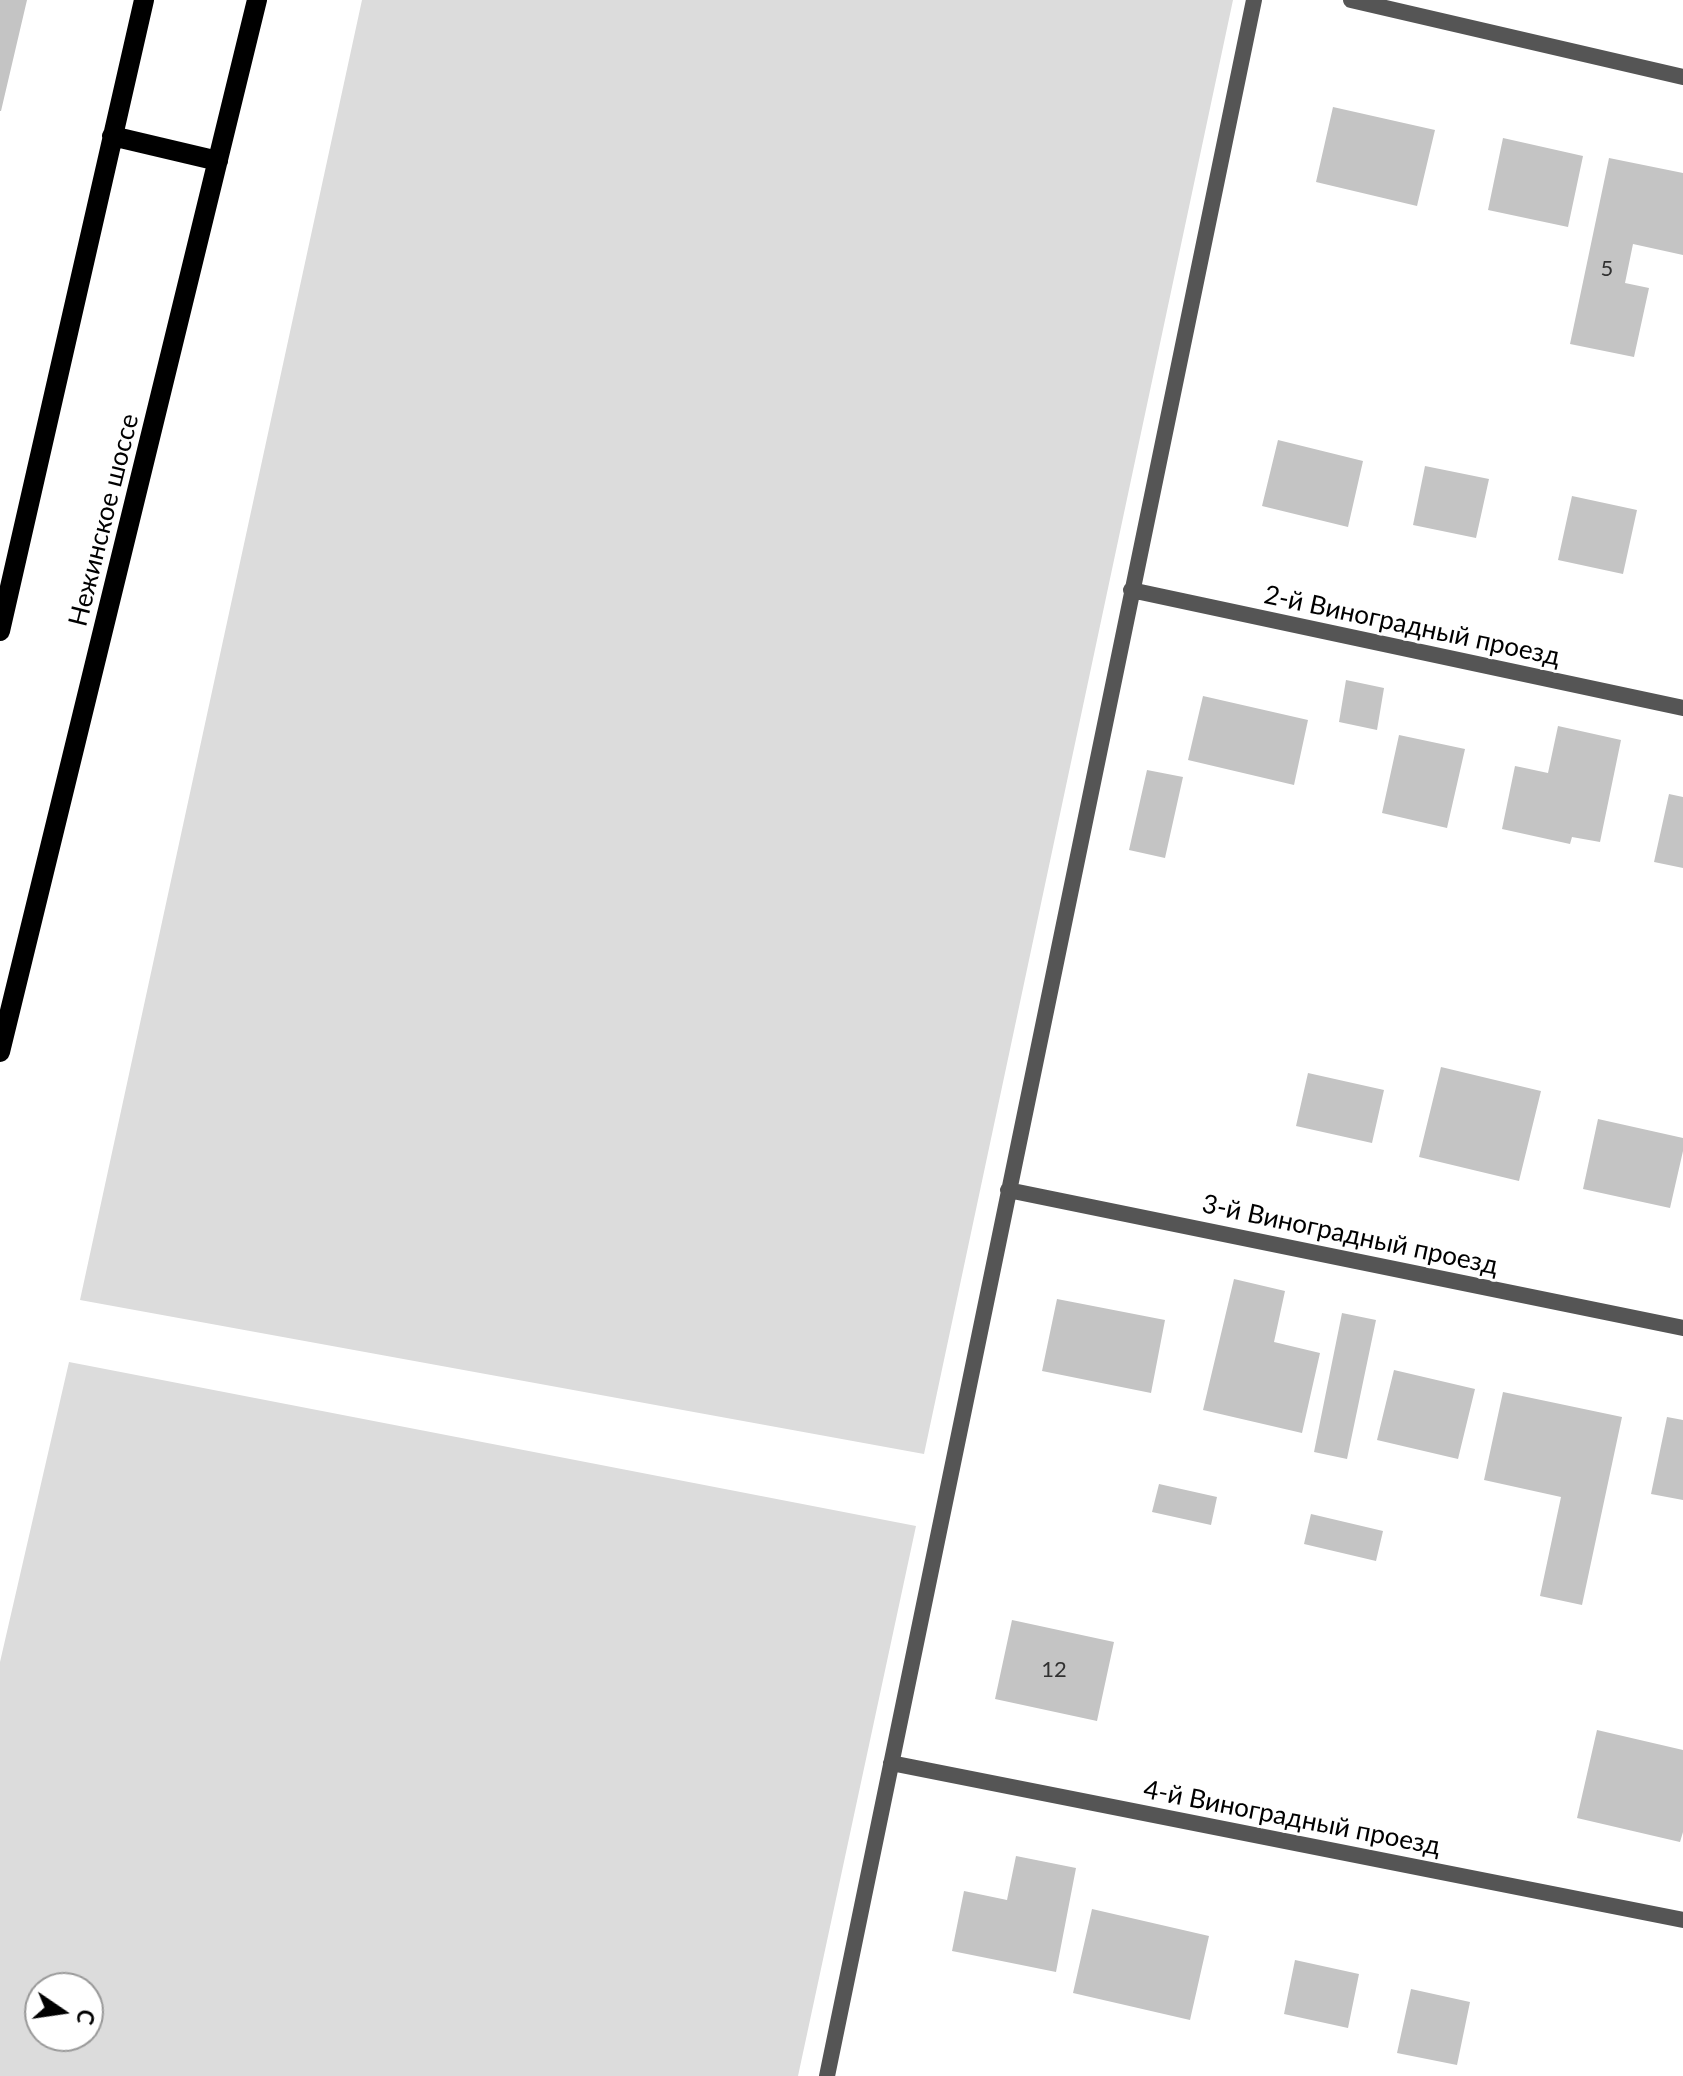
<!DOCTYPE html>
<meta charset="utf-8">
<style>
body{margin:0}
#map{position:relative;width:1683px;height:2076px;overflow:hidden;background:#fff;font-family:Lato,sans-serif}
canvas{display:block}
.north{position:absolute;left:24px;top:1972px;width:80px;height:80px;box-sizing:border-box;background:#fff;border:2px solid #999;border-radius:50%;rotate:103deg;font-size:22px;font-weight:700;line-height:32px;text-align:center;color:#000}
.north::after{content:'';display:block;margin:auto;width:28px;height:36px;background:#000;clip-path:polygon(50% 0,100% 100%,50% 72%,0 100%)}
</style>
<div id="map">
<canvas width="1683" height="2076"></canvas>
<div class="north">С</div>
</div>
<script>
const ctx = document.querySelector('canvas').getContext('2d');
ctx.lineJoin = 'round';
function fill(path, color) { ctx.fillStyle = color; ctx.fill(path, 'evenodd'); }
const shape = rows => new Path2D(rows.map(r => 'M' + r).join(''));
function stroke(path, color, width, dash) { ctx.strokeStyle = color; ctx.lineWidth = width; ctx.lineCap = dash ? 'butt' : 'round'; ctx.setLineDash(dash || []); ctx.stroke(path); }
function drawText(font, color, halo, rows, align = 'center') {
  ctx.font = font + ' Lato,sans-serif'; ctx.lineWidth = 6; ctx.setLineDash([]); ctx.textBaseline = 'middle'; ctx.strokeStyle = halo; ctx.fillStyle = color; for (const [text, x, y, turn = 0] of rows) {
    ctx.save(); ctx.translate(x, y); ctx.rotate((+turn || 0) * Math.PI / 180); ctx.textAlign = isNaN(turn) ? turn : align; if (halo) ctx.strokeText(text, 0, 0); ctx.fillText(text, 0, 0); ctx.restore();
  }
}
const green = shape([
 [362,0,1233,0,924,1454,80,1300],
 [69,1362,916,1526,798,2076,0,2076,0,1662],
 [88,1988,88,2036,40,2036,40,1988]
]);
const building = shape([
 [0,0,27,0,1,111,0,111],
 [1333,107,1435,130,1417,206,1316,182],
 [1503,138,1583,156,1568,227,1488,210],
 [1609,158,1683,173,1683,255,1633,244,1625,283,1649,288,1634,357,1570,344],
 [1278,440,1363,461,1348,527,1262,506],
 [1425,466,1489,479,1476,538,1413,525],
 [1572,496,1637,510,1623,574,1558,560],
 [1346,680,1384,688,1377,730,1339,722],
 [1203,696,1308,720,1294,785,1188,760],
 [1558,726,1621,740,1600,842,1572,837,1570,844,1502,829,1515,766,1548,773],
 [1399,735,1465,749,1447,828,1382,813],
 [1147,770,1183,777,1165,858,1129,850],
 [1669,794,1683,797,1683,868,1654,862],
 [1441,1067,1541,1091,1519,1181,1419,1157],
 [1308,1073,1384,1090,1372,1143,1296,1126],
 [1598,1119,1683,1138,1683,1151,1670,1208,1583,1189],
 [1234,1279,1285,1291,1274,1342,1320,1353,1302,1433,1203,1410],
 [1057,1299,1165,1320,1151,1393,1042,1371],
 [1342,1313,1376,1320,1347,1459,1314,1452],
 [1394,1370,1475,1389,1458,1459,1377,1440],
 [1503,1392,1622,1417,1582,1605,1540,1596,1561,1497,1484,1480],
 [1667,1417,1683,1420,1683,1500,1651,1494],
 [1159,1484,1217,1497,1211,1525,1152,1512],
 [1311,1514,1383,1531,1376,1561,1304,1544],
 [1012,1620,1114,1642,1097,1721,995,1699],
 [1597,1730,1683,1750,1683,1832,1680,1842,1577,1818],
 [1016,1856,1076,1868,1056,1972,952,1951,964,1891,1007,1900],
 [1092,1909,1209,1936,1190,2020,1073,1993],
 [1295,1960,1359,1974,1348,2028,1284,2014],
 [1411,1989,1470,2002,1457,2065,1397,2053]
]);
const minor = shape([
 [1351,0,1683,77],
 [1131,590,1683,708],
 [1008,1190,1683,1328],
 [891,1763,1683,1920],
 [827,2076,1254,0]
]);
const primary = shape([
 [112,136,218,161],
 [0,631,144,0],
 [0,1052,257,0]
]);
const numberNames = [
 ["5",1607,269],
 ["12",1054,1670]
];
const streetNames = [
 ["Нежинское шоссе",104,520,-76],
 ["2-й Виноградный проезд",1412,626,12],
 ["3-й Виноградный проезд",1350,1235,12],
 ["4-й Виноградный проезд",1292,1818,11]
];
fill(green, '#dcdcdc');
fill(building, '#c4c4c4');
stroke(minor, '#555', 16);
stroke(primary, '#000', 20);
drawText('22px', '#313131', null, numberNames);
drawText('26px', '#000', '#fff', streetNames);
</script>
